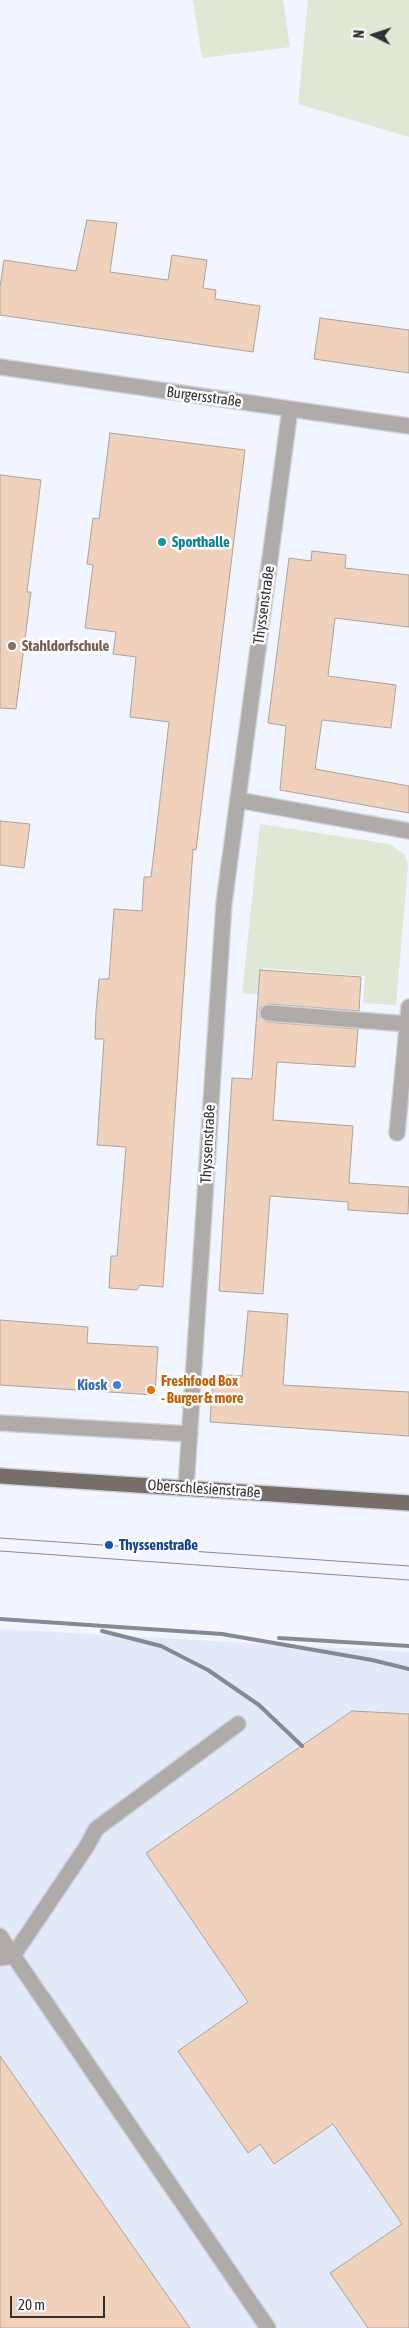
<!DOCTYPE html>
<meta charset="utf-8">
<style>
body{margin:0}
#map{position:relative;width:409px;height:2328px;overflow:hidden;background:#f1f5ff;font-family:"Asap Condensed",sans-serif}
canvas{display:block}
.north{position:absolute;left:349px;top:10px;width:50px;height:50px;-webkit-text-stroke:4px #fff;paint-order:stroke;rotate:274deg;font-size:14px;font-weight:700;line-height:20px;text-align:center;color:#303135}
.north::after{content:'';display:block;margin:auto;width:18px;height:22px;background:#303135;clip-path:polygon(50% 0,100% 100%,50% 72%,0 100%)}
.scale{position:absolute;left:10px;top:2296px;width:95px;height:22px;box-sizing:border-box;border:2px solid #303135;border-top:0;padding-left:6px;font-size:15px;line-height:18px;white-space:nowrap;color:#303135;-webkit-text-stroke:4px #fff;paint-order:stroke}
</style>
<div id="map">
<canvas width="409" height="2328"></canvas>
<div class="north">N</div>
<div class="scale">20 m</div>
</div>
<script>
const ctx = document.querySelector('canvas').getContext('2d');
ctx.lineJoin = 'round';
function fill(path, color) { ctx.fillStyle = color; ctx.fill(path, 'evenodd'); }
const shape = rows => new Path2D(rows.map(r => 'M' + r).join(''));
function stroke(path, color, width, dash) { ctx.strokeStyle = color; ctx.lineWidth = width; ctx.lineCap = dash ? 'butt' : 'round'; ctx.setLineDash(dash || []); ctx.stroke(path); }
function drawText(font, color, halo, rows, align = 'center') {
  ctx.font = font + ' "Asap Condensed",sans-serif'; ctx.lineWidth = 5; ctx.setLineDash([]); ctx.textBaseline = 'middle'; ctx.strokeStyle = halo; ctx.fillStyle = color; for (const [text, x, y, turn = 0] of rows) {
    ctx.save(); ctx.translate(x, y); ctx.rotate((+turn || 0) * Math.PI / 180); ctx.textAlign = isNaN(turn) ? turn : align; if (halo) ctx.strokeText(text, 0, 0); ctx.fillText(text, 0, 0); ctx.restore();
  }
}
const built = shape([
 [0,1629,409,1652,409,2328,0,2328]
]);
const green = shape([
 [193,0,283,0,290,47,202,58],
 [308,0,409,0,409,137,298,104],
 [260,824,389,844,404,854,408,864,407,877,396,1005,363,1003,365,976,263,968,260,995,242,993]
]);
const building = shape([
 [87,220,117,223,110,272,168,280,172,255,207,260,203,288,216,290,215,299,260,306,253,352,0,315,0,287,4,260,76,271,87,220],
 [320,318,409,330,409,373,314,359,320,318],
 [110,433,245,450,196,850,193,849,163,1287,140,1285,137,1290,109,1288,111,1256,117,1256,126,1147,97,1145,104,1039,95,1039,96,1011,99,979,109,979,114,909,142,911,144,877,151,877,169,722,130,717,136,657,113,654,116,632,85,628,93,565,87,564,93,518,99,519,110,433],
 [0,475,41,480,27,592,31,592,16,709,0,708,0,475],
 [312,551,346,555,345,568,409,575,409,627,335,618,328,676,396,685,391,728,322,720,315,769,409,786,409,813,280,790,286,726,268,723,289,558,311,561,312,551],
 [0,821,30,824,24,868,0,865,0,821],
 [260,970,361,977,359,1011,269,1004,260,1008,260,1017,267,1022,358,1029,355,1067,277,1062,273,1120,353,1126,349,1183,409,1187,408,1214,348,1210,348,1202,270,1196,263,1294,219,1291,232,1078,252,1079,260,970],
 [248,1311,288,1314,283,1385,409,1392,409,1436,210,1422,213,1374,242,1376,248,1311],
 [0,1320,88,1327,87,1343,158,1347,155,1395,0,1385,0,1320],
 [352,1711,409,1714,409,2328,368,2328,330,2273,402,2224,333,2124,274,2164,260,2144,248,2153,178,2051,248,2002,146,1853,352,1711],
 [0,2056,190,2328,0,2328,0,2056]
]);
const minor = shape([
 [0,367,409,426],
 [238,800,409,831],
 [268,1013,408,1024],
 [397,1133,409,1007],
 [0,1423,190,1434],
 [186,1488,224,903,290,409],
 [0,1936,268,2328],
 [0,1958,13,1956,87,1846,96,1829,238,1724]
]);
const major = shape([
 [0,1476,409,1503]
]);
const tram = shape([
 [0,1538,409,1566],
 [0,1551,409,1580]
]);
const rail = shape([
 [0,1619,222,1634,372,1660,409,1669],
 [102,1631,161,1646,208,1670,259,1705,302,1746],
 [279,1638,409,1646]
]);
const markers = [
 [162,542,5,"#0f9aa8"],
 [12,646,5,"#8d6e63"],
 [117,1385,5,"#3f7fe0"],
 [151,1390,5,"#e8710a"],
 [109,1545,5,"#1a4fb4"]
];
const streetNames = [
 ["Burgersstraße",204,397,8],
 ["Thyssenstraße",264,605,-82],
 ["Thyssenstraße",208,1144,-87],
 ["Oberschlesienstraße",204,1489,4]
];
const cultureNames = [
 ["Sporthalle",172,542]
];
const educationNames = [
 ["Stahldorfschule",22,646]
];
const foodNames = [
 ["Freshfood Box",161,1381],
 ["- Burger & more",161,1398]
];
const shopNames = [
 ["Kiosk",107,1385]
];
const transitNames = [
 ["Thyssenstraße",119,1545]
];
fill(built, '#e2e9f9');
fill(green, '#dee8d4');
fill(building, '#f0d1bb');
stroke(building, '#aba39c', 1);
stroke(minor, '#ced2db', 18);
stroke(major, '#ced2db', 18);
stroke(minor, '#afaba8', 15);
stroke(major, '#756e69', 15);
stroke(tram, '#878990', 1);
stroke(rail, '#878990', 4);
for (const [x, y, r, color] of markers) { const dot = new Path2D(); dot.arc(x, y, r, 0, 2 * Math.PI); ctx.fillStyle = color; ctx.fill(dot); stroke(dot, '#fff', 2); }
drawText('15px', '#303135', '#fff', streetNames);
drawText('bold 15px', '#0d838f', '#fff', cultureNames, 'left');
drawText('bold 15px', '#785e54', '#fff', educationNames, 'left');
drawText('bold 15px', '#c56008', '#fff', foodNames, 'left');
drawText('bold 15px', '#366cbe', '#fff', shopNames, 'right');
drawText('bold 15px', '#164399', '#fff', transitNames, 'left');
</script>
